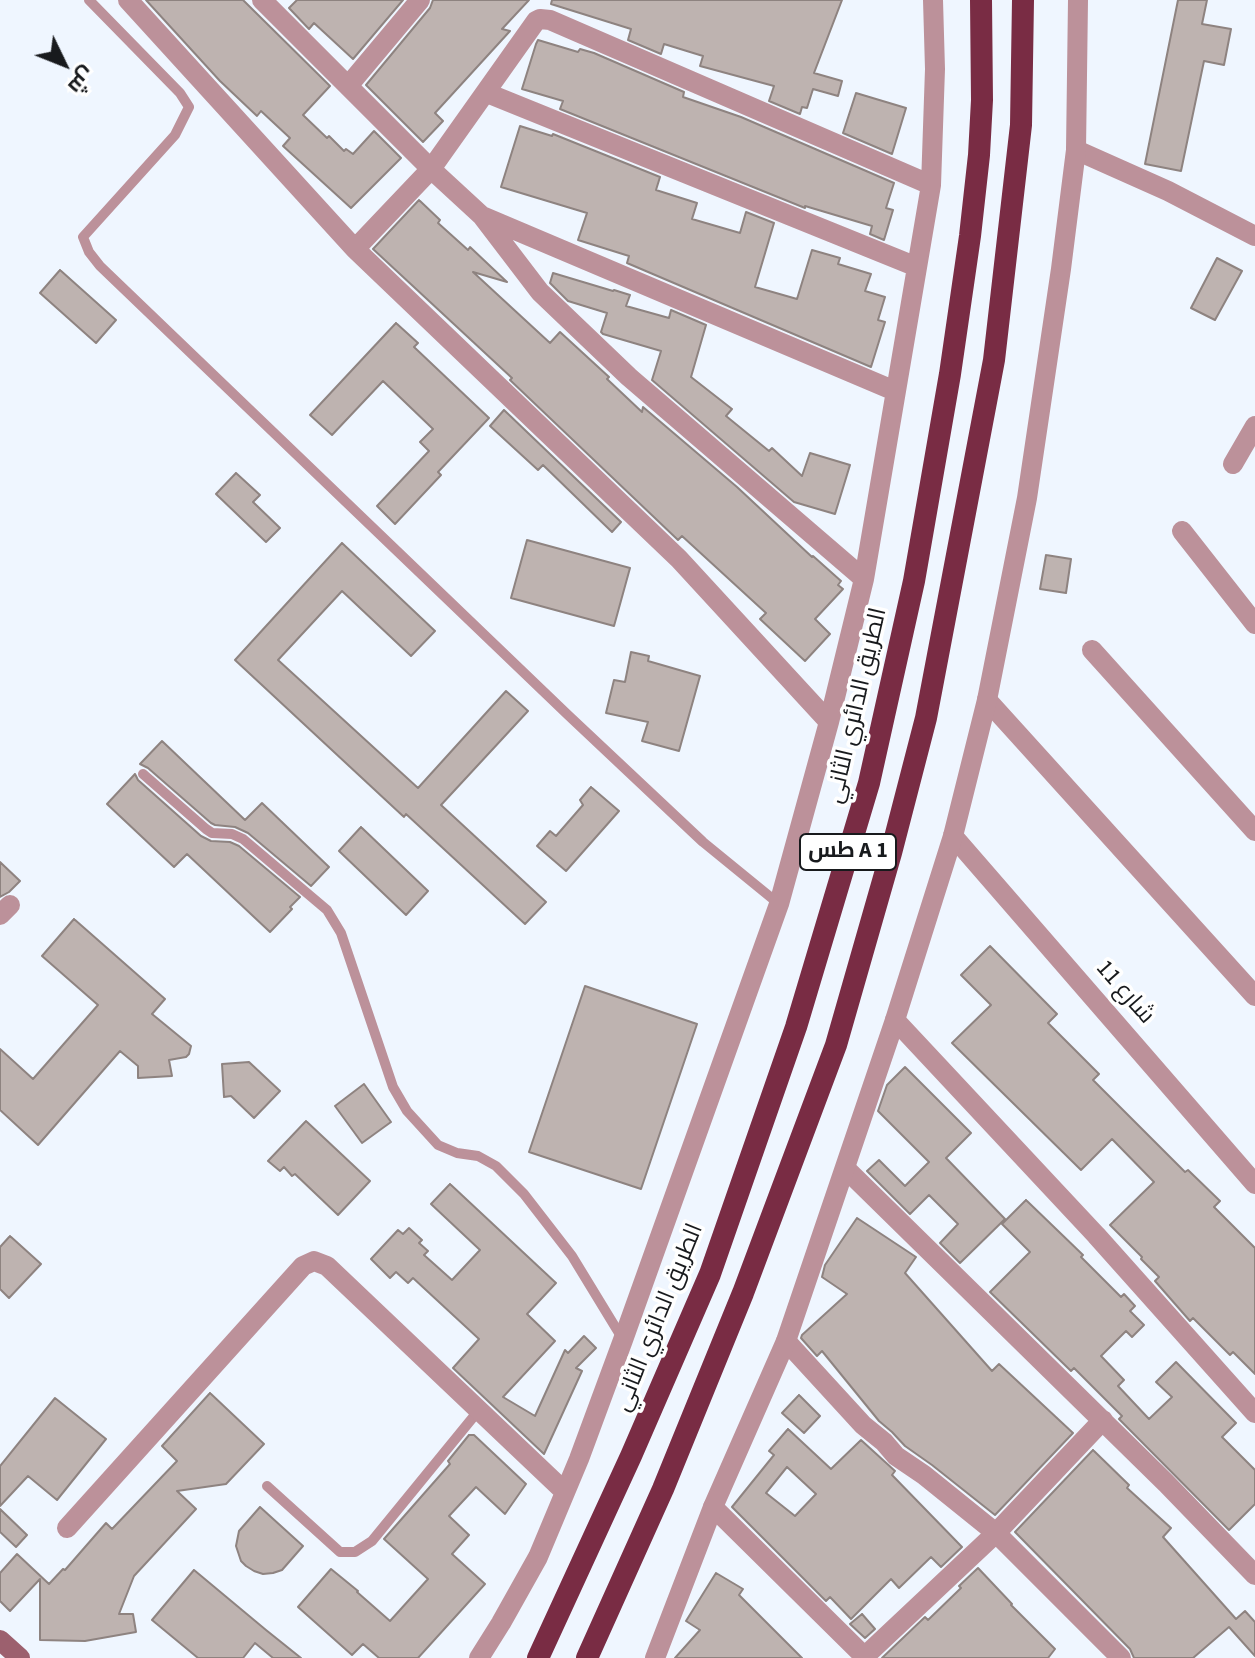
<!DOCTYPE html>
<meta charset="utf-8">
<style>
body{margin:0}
#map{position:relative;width:1255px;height:1658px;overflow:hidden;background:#eff6ff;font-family:"Source Sans 3",Cairo,sans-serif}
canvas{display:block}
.north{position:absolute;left:24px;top:24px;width:80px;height:80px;-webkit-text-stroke:6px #fff;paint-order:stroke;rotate:133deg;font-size:22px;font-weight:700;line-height:32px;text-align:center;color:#181a1d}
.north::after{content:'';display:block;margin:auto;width:28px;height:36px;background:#181a1d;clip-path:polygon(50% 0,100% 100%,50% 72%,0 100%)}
</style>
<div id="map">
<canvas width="1255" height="1658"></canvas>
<div class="north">ش</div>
</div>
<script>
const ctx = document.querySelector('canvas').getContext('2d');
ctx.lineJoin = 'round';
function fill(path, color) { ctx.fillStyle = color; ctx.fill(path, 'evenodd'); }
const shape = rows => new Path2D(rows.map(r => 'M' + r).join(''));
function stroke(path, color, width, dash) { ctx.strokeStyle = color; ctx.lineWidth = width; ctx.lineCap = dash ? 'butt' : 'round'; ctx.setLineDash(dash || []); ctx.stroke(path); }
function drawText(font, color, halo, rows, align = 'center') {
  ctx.font = font + ' "Source Sans 3",Cairo,sans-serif'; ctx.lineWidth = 7; ctx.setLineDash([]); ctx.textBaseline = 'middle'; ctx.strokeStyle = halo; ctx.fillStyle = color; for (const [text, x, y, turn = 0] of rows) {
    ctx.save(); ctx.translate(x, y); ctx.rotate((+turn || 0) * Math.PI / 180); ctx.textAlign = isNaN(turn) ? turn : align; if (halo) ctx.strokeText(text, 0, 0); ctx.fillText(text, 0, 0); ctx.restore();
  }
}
const building = shape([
 [146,0,243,0,330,86,303,115,327,138,329,136,344,151,346,149,353,154,374,131,401,158,351,208,283,146,290,138,261,111,257,116,220,81,146,0],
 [297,0,403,0,353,59,314,23,309,29,289,8,297,0],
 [433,0,529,0,502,29,510,31,435,113,443,121,423,142,366,85,430,8,433,0],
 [552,0,842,0,814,73,842,81,838,96,813,89,807,108,802,107,800,114,769,101,774,86,700,66,703,56,664,44,661,54,628,40,631,29,551,4,552,0],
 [1178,0,1207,0,1202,24,1231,29,1224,65,1204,61,1181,171,1145,164,1178,0],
 [538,40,578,52,580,49,594,53,684,92,683,97,741,117,894,183,886,208,893,210,884,240,870,234,872,226,805,206,805,208,560,109,563,101,522,89,536,44,538,40],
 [856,93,906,108,892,154,843,133,856,93],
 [520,126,552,136,553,134,660,177,656,190,697,203,692,219,740,233,746,212,774,223,755,287,797,299,812,250,840,258,838,264,871,274,865,291,885,297,878,320,885,322,871,367,627,263,629,256,578,240,587,213,501,187,520,126],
 [419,200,440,220,438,223,468,250,470,247,507,282,473,272,550,343,560,332,609,377,607,379,642,412,643,407,737,487,812,557,813,556,841,581,838,585,843,589,815,619,830,634,805,661,760,619,766,613,682,536,678,540,510,380,512,378,373,249,419,200],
 [1217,258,1242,271,1215,320,1191,308,1217,258],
 [60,270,116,320,96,343,40,293,60,270],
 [553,273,613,291,614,290,630,295,626,306,669,318,671,310,706,325,691,377,732,409,726,416,769,451,772,448,802,476,810,453,850,465,835,514,794,502,652,380,661,351,603,334,601,332,607,313,568,301,550,283,553,273],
 [396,323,418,343,414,347,489,418,438,472,441,475,395,524,377,506,429,451,420,442,433,429,383,381,332,435,310,415,396,323],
 [504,410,621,522,612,532,543,465,538,470,490,426,504,410],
 [236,473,260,495,253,502,280,528,266,542,216,494,236,473],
 [527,540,630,568,614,626,511,598,527,540],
 [342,543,435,631,411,656,342,591,278,660,418,788,506,691,528,711,441,805,546,902,525,924,406,814,404,817,235,660,342,543],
 [1046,555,1071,559,1066,593,1040,589,1046,555],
 [631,652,649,656,648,661,700,676,679,751,642,741,648,722,606,713,614,680,625,682,631,652],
 [162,741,245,820,262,803,329,867,311,886,248,833,235,827,215,825,211,823,148,768,140,764,162,741],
 [135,774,138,780,201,836,211,841,230,842,239,846,300,897,290,907,292,909,270,932,187,854,174,867,107,804,135,774],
 [591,787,619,811,566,871,537,846,550,831,556,836,583,805,580,800,591,787],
 [361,827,428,891,406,915,339,851,361,827],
 [0,862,20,881,9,892,0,897,0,862],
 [74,919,165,999,152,1014,191,1046,189,1054,186,1057,169,1060,172,1076,138,1078,138,1066,120,1051,38,1145,0,1110,0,1049,33,1079,98,1005,42,956,74,919],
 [990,946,1057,1014,1048,1023,1099,1074,1093,1080,1185,1172,1188,1170,1220,1201,1214,1207,1255,1248,1255,1374,1233,1352,1230,1355,1193,1318,1190,1321,1155,1281,1159,1277,1141,1259,1142,1257,1110,1225,1154,1182,1112,1139,1081,1170,952,1043,991,1005,961,975,990,946],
 [585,986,697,1024,641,1189,529,1152,585,986],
 [249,1062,280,1091,254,1118,231,1096,224,1097,222,1064,249,1062],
 [905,1067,971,1133,946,1158,1005,1219,960,1263,940,1243,958,1224,929,1195,910,1214,867,1171,879,1160,905,1186,929,1162,878,1111,887,1085,905,1067],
 [364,1084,391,1122,362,1143,335,1106,364,1084],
 [306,1121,370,1181,338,1215,295,1174,292,1176,284,1167,280,1171,268,1161,306,1121],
 [450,1184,556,1283,527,1314,555,1341,503,1397,535,1416,565,1350,568,1353,584,1336,596,1348,576,1368,582,1371,544,1454,453,1368,479,1339,413,1278,408,1283,396,1272,390,1278,371,1259,398,1230,403,1234,409,1228,422,1240,419,1243,428,1251,424,1255,452,1280,480,1250,431,1204,450,1184],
 [1026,1200,1083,1255,1081,1257,1121,1297,1124,1294,1135,1306,1130,1311,1144,1325,1132,1337,1126,1331,1101,1356,1124,1380,1118,1386,1149,1419,1172,1397,1156,1382,1176,1362,1236,1423,1222,1437,1255,1470,1255,1504,1229,1530,1119,1419,1122,1416,1074,1368,1071,1371,990,1292,1030,1252,1002,1224,1026,1200],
 [857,1218,916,1257,905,1273,992,1371,999,1364,1073,1433,995,1515,932,1465,905,1446,892,1432,879,1421,822,1351,817,1356,801,1338,802,1335,847,1294,822,1277,825,1265,857,1218],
 [10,1236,41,1264,9,1298,0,1289,0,1247,10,1236],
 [210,1393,264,1444,226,1484,177,1491,196,1509,134,1576,119,1614,133,1614,136,1632,85,1641,40,1640,40,1579,10,1611,0,1601,0,1573,17,1554,49,1584,63,1569,65,1570,106,1523,112,1529,177,1461,162,1446,210,1393],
 [799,1395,820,1416,804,1433,782,1413,799,1395],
 [55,1398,106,1439,57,1500,28,1476,0,1506,0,1466,55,1398],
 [788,1429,831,1469,861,1440,895,1471,892,1475,962,1547,941,1567,931,1557,899,1588,891,1579,851,1619,830,1597,826,1601,732,1507,774,1455,769,1451,788,1429],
 [787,1467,816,1494,795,1516,766,1493,787,1467],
 [469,1435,474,1435,526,1484,505,1514,476,1487,449,1516,469,1535,452,1554,485,1584,418,1658,379,1658,363,1644,352,1655,298,1607,331,1569,358,1591,357,1592,390,1621,428,1579,384,1539,450,1464,448,1461,469,1435],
 [1093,1450,1129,1485,1127,1488,1171,1528,1163,1537,1236,1619,1245,1611,1255,1622,1255,1656,1229,1627,1193,1658,1134,1658,1130,1649,1015,1532,1093,1450],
 [260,1507,303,1546,282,1570,273,1573,263,1574,254,1571,246,1566,241,1561,236,1546,239,1531,260,1507],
 [0,1509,27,1535,16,1547,0,1532,0,1509],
 [978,1568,1012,1604,1011,1605,1055,1649,1048,1658,882,1658,925,1617,928,1620,961,1588,959,1586,978,1568],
 [194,1570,266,1630,301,1658,273,1658,255,1643,243,1658,198,1658,152,1620,194,1570],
 [716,1573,743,1589,739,1595,802,1658,675,1658,700,1630,686,1621,716,1573],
 [862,1614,875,1629,865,1638,850,1624,862,1614]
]);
const service = shape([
 [89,0,180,93,189,107,175,135,83,237,89,252,100,266,568,715,703,842,779,904],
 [143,774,206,829,212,833,232,834,243,839,327,910,341,933,393,1087,407,1111,438,1145,457,1153,478,1156,496,1166,524,1194,572,1256,622,1338],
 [267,1486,340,1552,355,1552,372,1541,479,1410]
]);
const minor = shape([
 [128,0,355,249,679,559,829,722],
 [262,0,431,169,482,216,895,391],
 [348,86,420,0],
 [487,93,917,267],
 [1076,150,1168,191,1255,236],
 [482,216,540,292,629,377,864,579],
 [355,249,431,169,536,21,540,19,550,20,931,185],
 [1233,464,1255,426],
 [1182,531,1255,624],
 [1092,650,1255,831],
 [987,700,1255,996],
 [953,836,1255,1184],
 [0,915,10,905],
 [895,1020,1096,1235,1255,1413],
 [846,1169,1166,1483,1255,1575],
 [786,1341,863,1425,884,1442,896,1456,924,1475,996,1533,1121,1658],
 [713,1507,866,1658],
 [67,1528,303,1266,314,1261,327,1266,565,1492],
 [479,1658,501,1623,538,1557,579,1459,623,1340,779,904,829,722,864,579,931,185,935,69,933,0],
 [863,1658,996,1533,1103,1420]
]);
const tertiary = shape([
 [655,1658,713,1507,786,1341,895,1020,953,836,987,700,1027,498,1061,269,1076,150,1078,0]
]);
const secondary = shape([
 [0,1640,20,1658]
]);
const trunk = shape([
 [538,1658,631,1456,710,1274,796,1027,869,783,914,581,950,374,970,236,979,155,982,100,981,0],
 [587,1658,663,1489,743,1293,836,1045,891,853,926,718,994,360,1021,125,1023,0]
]);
const shields = [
 [848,852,96]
];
const shieldNames = [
 ["طس A 1",848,852]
];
const streetNames = [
 ["الطريق الدائري الثاني",858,706,-77],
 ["شارع 11",1124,993,49],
 ["الطريق الدائري الثاني",660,1318,-68]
];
fill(building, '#beb3b0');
stroke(building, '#8e8380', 2);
stroke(service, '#bc919a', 10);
stroke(minor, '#bc919a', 20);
stroke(tertiary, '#bc919a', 20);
stroke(secondary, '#9c606e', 20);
stroke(trunk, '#792c44', 22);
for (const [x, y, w] of shields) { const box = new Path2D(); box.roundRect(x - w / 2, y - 18, w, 36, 6); ctx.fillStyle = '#fff'; ctx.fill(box); stroke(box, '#181a1d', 2); }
drawText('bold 22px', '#181a1d', null, shieldNames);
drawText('24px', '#181a1d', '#fff', streetNames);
</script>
